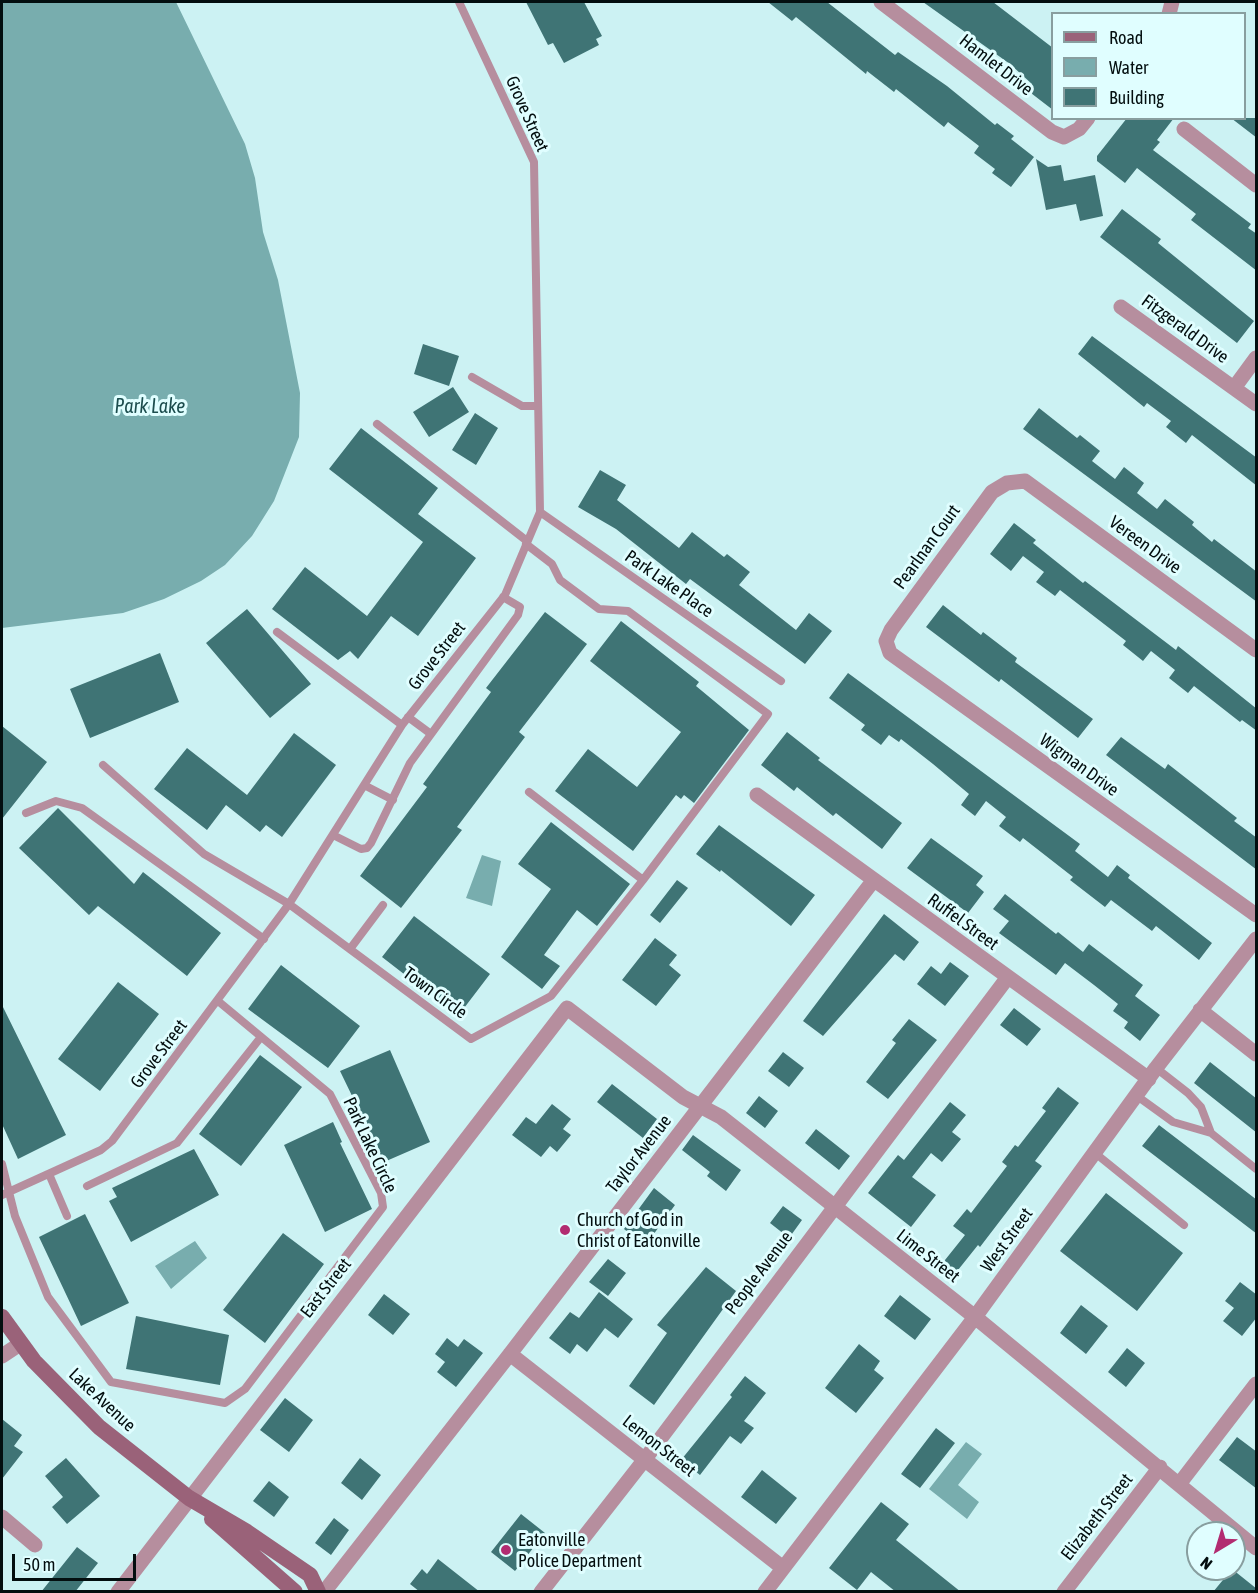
<!DOCTYPE html>
<style>
body{margin:0}
#map{position:relative;width:1258px;height:1593px;overflow:hidden;background:#ccf2f3;font-family:"Asap Condensed",sans-serif}
canvas{display:block}
.frame{position:absolute;inset:0;border:3px solid #030e0f;pointer-events:none}
.legend{position:absolute;left:1051px;top:12px;width:195px;height:108px;box-sizing:border-box;background:#e0feff;border:2px solid #889e9f;margin:0;padding:8px 10px;list-style:none;font-size:18px;color:#030e0f}
.legend li{display:flex;align-items:center;gap:12px;height:30px}
.legend b{width:30px;border:2px solid #889e9f}
.north{position:absolute;left:1186px;top:1521px;width:60px;height:60px;box-sizing:border-box;background:#e0feff;border:2px solid #889e9f;border-radius:50%;rotate:218deg;font-size:16px;font-weight:700;line-height:24px;text-align:center;color:#030e0f}
.north::after{content:'';display:block;margin:auto;width:21px;height:27px;background:#b22c71;clip-path:polygon(50% 0,100% 100%,50% 72%,0 100%)}
.scale{position:absolute;left:12px;top:1554px;width:124px;height:27px;box-sizing:border-box;border:3px solid #030e0f;border-top:0;padding-left:8px;font-size:18px;line-height:21px;white-space:nowrap;color:#030e0f;-webkit-text-stroke:4px #e0feff;paint-order:stroke}
</style>
<div id="map">
<canvas width="1258" height="1593"></canvas>
<div class="frame"></div>
<ul class="legend">
<li><b style="height:8px;background:#9a6279"></b>Road</li>
<li><b style="height:16px;background:#78adae"></b>Water</li>
<li><b style="height:16px;background:#3f7475"></b>Building</li>
</ul>
<div class="north">N</div>
<div class="scale">50 m</div>
</div>
<script>
const ctx = document.querySelector('canvas').getContext('2d');
ctx.lineJoin = 'round';
function fill(path, color) { ctx.fillStyle = color; ctx.fill(path, 'evenodd'); }
const shape = rows => new Path2D(rows.map(r => 'M' + r).join(''));
function stroke(path, color, width, dash) { ctx.strokeStyle = color; ctx.lineWidth = width; ctx.lineCap = dash ? 'butt' : 'round'; ctx.setLineDash(dash || []); ctx.stroke(path); }
function drawText(font, color, halo, rows, align = 'center') {
  ctx.font = font + ' "Asap Condensed",sans-serif'; ctx.lineWidth = 6; ctx.setLineDash([]); ctx.textBaseline = 'middle'; ctx.strokeStyle = halo; ctx.fillStyle = color; for (const [text, x, y, turn = 0] of rows) {
    ctx.save(); ctx.translate(x, y); ctx.rotate((+turn || 0) * Math.PI / 180); ctx.textAlign = isNaN(turn) ? turn : align; if (halo) ctx.strokeText(text, 0, 0); ctx.fillText(text, 0, 0); ctx.restore();
  }
}
const water = shape([
 [2,2,176,2,245,144,255,178,263,232,278,280,300,393,299,437,274,501,252,536,225,565,201,581,164,599,123,613,2,628],
 [482,855,501,861,492,906,466,898],
 [195,1241,207,1258,171,1289,155,1266],
 [966,1442,982,1454,958,1485,979,1502,967,1519,929,1489]
]);
const building = shape([
 [526,2,584,2,602,36,596,39,599,45,564,63,553,43,548,45],
 [768,2,827,2,895,55,898,52,947,86,995,125,997,123,1014,136,1011,139,1034,157,1011,187,992,173,995,169,974,153,979,146,948,122,944,127,896,89,894,92,867,71,866,74,796,17,792,21],
 [923,2,993,2,1053,48,1053,110,1027,90,1032,84,1010,64],
 [1127,118,1174,118,1157,140,1160,142,1153,150,1251,224,1248,228,1257,234,1257,271,1191,220,1196,214,1137,168,1125,183,1097,161,1097,156],
 [1231,118,1257,118,1257,138],
 [1036,159,1048,167,1061,165,1064,181,1095,175,1103,216,1080,221,1076,204,1046,210],
 [1122,209,1161,239,1158,243,1254,321,1237,343,1100,237],
 [1092,336,1257,458,1257,486,1192,435,1186,443,1166,427,1171,421,1147,403,1144,407,1078,354],
 [423,344,459,356,449,386,414,374],
 [453,387,469,412,429,437,413,412],
 [1039,408,1077,438,1080,435,1100,451,1092,461,1115,479,1124,467,1144,483,1137,493,1157,509,1165,499,1194,522,1192,525,1212,542,1214,539,1257,572,1257,602,1023,429],
 [475,413,498,428,476,465,452,450],
 [361,428,438,488,418,514,476,558,418,636,391,616,358,659,350,651,338,660,272,609,305,567,367,616,423,542,329,469],
 [600,470,626,485,617,500,679,548,692,532,724,557,727,554,750,572,739,585,796,630,809,613,832,631,805,664,690,579,686,584,616,529,578,507],
 [1014,523,1036,540,1033,543,1083,583,1085,581,1176,650,1178,646,1257,709,1257,731,1242,720,1240,722,1194,686,1188,693,1169,678,1175,670,1151,651,1143,661,1123,645,1126,641,1060,590,1055,596,1036,582,1044,572,1023,556,1011,571,990,554],
 [943,605,981,635,983,632,1017,658,1015,662,1093,719,1078,738,1001,679,999,682,926,627],
 [247,609,311,684,270,718,206,643],
 [545,612,587,644,519,732,525,737,457,827,462,830,401,908,360,876,427,787,423,784,491,692,486,688],
 [621,621,699,682,696,686,749,730,694,803,684,795,681,799,676,795,633,851,555,791,588,749,637,787,681,732,590,661],
 [160,653,179,702,90,738,70,689],
 [848,673,1080,844,1075,851,1108,877,1117,865,1130,875,1128,878,1212,943,1199,960,1156,926,1152,931,1111,900,1105,907,1070,880,1073,877,1023,838,1020,842,999,826,1006,817,986,801,975,816,961,805,969,794,933,764,901,739,899,742,889,735,881,745,861,730,865,725,829,698],
 [2,726,47,762,2,819],
 [787,732,820,758,818,760,902,823,882,849,836,813,833,816,797,787,794,791,761,765],
 [294,733,336,765,282,837,266,825,260,832,226,805,207,830,154,789,187,748,247,795],
 [1121,737,1165,769,1168,764,1237,818,1234,821,1257,838,1257,870,1106,755],
 [58,808,134,884,143,872,221,933,187,976,98,906,89,915,19,848],
 [551,822,630,884,597,926,577,910,544,955,560,966,542,989,501,957,551,889,518,864],
 [719,825,815,895,791,926,721,870,720,872,696,854],
 [931,838,983,876,976,885,984,892,968,913,907,868],
 [677,880,688,888,660,923,650,915],
 [1005,894,1056,934,1058,932,1083,952,1089,944,1143,985,1135,996,1160,1015,1140,1041,1124,1028,1128,1022,1113,1011,1118,1004,1094,985,1065,963,1056,975,999,933,1009,921,993,909],
 [884,914,919,942,904,961,895,954,823,1036,803,1021],
 [414,916,490,974,458,1016,382,957],
 [655,938,677,955,669,965,681,975,656,1006,622,980],
 [950,962,969,976,945,1006,917,984,931,966,941,974],
 [281,965,360,1026,328,1068,248,1009],
 [118,982,159,1014,100,1091,58,1059],
 [2,1005,66,1135,18,1159,2,1124],
 [1014,1008,1041,1029,1027,1046,1000,1025],
 [909,1019,937,1040,888,1099,866,1082,896,1043,892,1040],
 [390,1050,430,1142,384,1162,340,1071],
 [783,1052,804,1068,789,1087,768,1071],
 [260,1055,302,1087,241,1166,199,1134],
 [1210,1062,1257,1099,1257,1133,1194,1083],
 [612,1084,657,1119,643,1138,597,1102],
 [1058,1087,1079,1103,1035,1161,1042,1166,980,1247,978,1245,954,1275,941,1265,965,1235,953,1226,967,1209,971,1213,1007,1166,1002,1162,1015,1145,1018,1147,1046,1111,1042,1108],
 [759,1096,778,1111,765,1128,746,1113],
 [950,1102,966,1115,952,1132,961,1139,942,1162,931,1153,912,1177,936,1195,911,1227,868,1193,898,1155,904,1160],
 [552,1104,571,1119,563,1129,571,1135,557,1152,550,1146,541,1157,512,1135,526,1117,536,1124],
 [333,1122,342,1142,340,1143,372,1209,325,1232,284,1145],
 [1159,1125,1257,1200,1257,1234,1142,1146],
 [816,1129,850,1156,839,1170,805,1143],
 [693,1135,741,1170,726,1191,707,1176,710,1172,682,1150],
 [194,1149,219,1195,131,1242,109,1201,117,1197,112,1188],
 [654,1188,675,1205,645,1246,624,1229],
 [1106,1193,1183,1253,1137,1311,1060,1251],
 [783,1206,802,1220,789,1238,770,1223],
 [85,1214,129,1303,81,1326,39,1237],
 [283,1233,324,1264,265,1343,223,1310],
 [608,1259,626,1273,608,1296,589,1282],
 [706,1267,736,1291,654,1405,629,1386,667,1333,657,1325],
 [1240,1282,1257,1295,1257,1317,1242,1336,1223,1321,1234,1308,1225,1301],
 [599,1292,633,1319,618,1338,605,1328,587,1352,577,1344,570,1354,549,1338,570,1312,579,1318],
 [384,1294,410,1314,393,1335,368,1315],
 [900,1295,931,1319,915,1340,884,1316],
 [1081,1305,1108,1326,1086,1354,1060,1333],
 [136,1316,229,1335,220,1385,126,1369],
 [447,1338,458,1347,464,1339,483,1353,456,1387,437,1372,445,1362,435,1354],
 [859,1344,880,1361,874,1370,884,1378,856,1413,825,1388],
 [1127,1348,1145,1363,1126,1387,1108,1372],
 [745,1376,766,1393,744,1421,754,1428,741,1444,730,1436,700,1475,681,1460,732,1397,730,1395],
 [285,1398,313,1420,289,1452,260,1430],
 [2,1419,22,1435,14,1446,23,1452,2,1479],
 [936,1428,955,1443,920,1488,901,1474],
 [1237,1437,1257,1452,1257,1489,1219,1460],
 [66,1458,100,1496,67,1524,52,1507,63,1497,45,1476],
 [360,1458,381,1475,362,1500,341,1483],
 [762,1470,797,1498,776,1524,741,1497],
 [269,1481,289,1497,274,1517,253,1501],
 [881,1502,909,1524,896,1540,961,1592,896,1592,871,1572,857,1590,829,1568],
 [521,1514,545,1533,515,1571,491,1552],
 [334,1518,349,1530,331,1555,315,1543],
 [77,1547,98,1563,75,1592,41,1592],
 [438,1559,480,1592,420,1592,410,1584,422,1569,427,1574],
 [1232,1569,1257,1589,1257,1592,1213,1592]
]);
const service = shape([
 [472,377,522,406,538,406],
 [377,424,527,541],
 [540,512,781,681],
 [526,544,552,564,560,580,599,609,628,611,768,714,643,880],
 [277,632,402,725],
 [408,717,431,734],
 [103,765,204,854,289,904,471,1039,551,996,643,880,529,792],
 [364,785,393,800],
 [26,813,56,801,82,808,264,939],
 [333,835,361,849,367,848,371,843,410,763,518,615,520,607,503,597],
 [350,949,383,905],
 [1137,1096,1173,1122,1211,1133,1201,1107,1188,1093,1156,1068],
 [1211,1133,1256,1169],
 [1095,1153,1184,1225],
 [2,1164,15,1216,48,1297,111,1382,225,1403,245,1389,383,1207,381,1193,330,1094,218,1001],
 [49,1174,67,1216],
 [87,1186,177,1143,261,1037],
 [2,1195,101,1150,112,1141,289,904,402,725,505,595,540,512,534,162,459,2]
]);
const minor = shape([
 [881,2,1052,132,1064,137,1079,129,1088,118],
 [1169,14,1172,2],
 [1184,129,1256,185],
 [1121,307,1256,404],
 [1234,388,1256,358],
 [1256,650,1025,481,1007,483,992,492,891,630,886,641,890,653,1256,915],
 [757,795,1149,1079],
 [1200,1010,1256,1054],
 [510,1354,783,1568],
 [2,1356,20,1344],
 [1180,1483,1256,1384],
 [2,1517,35,1545],
 [118,1592,567,1008,683,1097,721,1117,975,1317,1256,1548],
 [324,1592,510,1354,873,881],
 [541,1592,645,1459,1008,977],
 [765,1592,975,1317,1156,1068,1256,939],
 [1064,1592,1160,1467]
]);
const secondary = shape([
 [2,1317,34,1361,99,1427,189,1498,247,1532,310,1575,318,1592],
 [212,1519,295,1592]
]);
const markers = [
 [565,1230,6,"#b22c71"],
 [506,1550,6,"#b22c71"]
];
const streetNames = [
 ["Hamlet Drive",996,65,38],
 ["Grove Street",527,114,66],
 ["Fitzgerald Drive",1185,329,36],
 ["Vereen Drive",1145,545,36],
 ["Pearlnan Court",927,547,-54],
 ["Park Lake Place",669,584,35],
 ["Grove Street",437,656,-52],
 ["Wigman Drive",1079,765,36],
 ["Ruffel Street",963,922,36],
 ["Town Circle",435,993,36],
 ["Grove Street",159,1054,-53],
 ["Park Lake Circle",370,1145,65],
 ["Taylor Avenue",639,1154,-52],
 ["West Street",1007,1240,-54],
 ["Lime Street",928,1256,38],
 ["People Avenue",759,1273,-53],
 ["East Street",326,1288,-52],
 ["Lake Avenue",102,1400,43],
 ["Lemon Street",659,1446,38],
 ["Elizabeth Street",1097,1517,-52]
];
const poiNames = [
 ["Church of God in",577,1220],
 ["Christ of Eatonville",577,1241],
 ["Eatonville",518,1540],
 ["Police Department",518,1561]
];
const waterNames = [
 ["Park Lake",150,407]
];
fill(water, '#78adae');
fill(building, '#3f7475');
stroke(service, '#b68e9e', 8);
stroke(minor, '#b68e9e', 15);
stroke(secondary, '#9a6279', 16);
for (const [x, y, r, color] of markers) { const dot = new Path2D(); dot.arc(x, y, r, 0, 2 * Math.PI); ctx.fillStyle = color; ctx.fill(dot); stroke(dot, '#e0feff', 2); }
drawText('18px', '#030e0f', '#e0feff', streetNames);
drawText('18px', '#030e0f', '#e0feff', poiNames, 'left');
drawText('italic 20px', '#1c4d4e', '#e0feff', waterNames);
</script>
